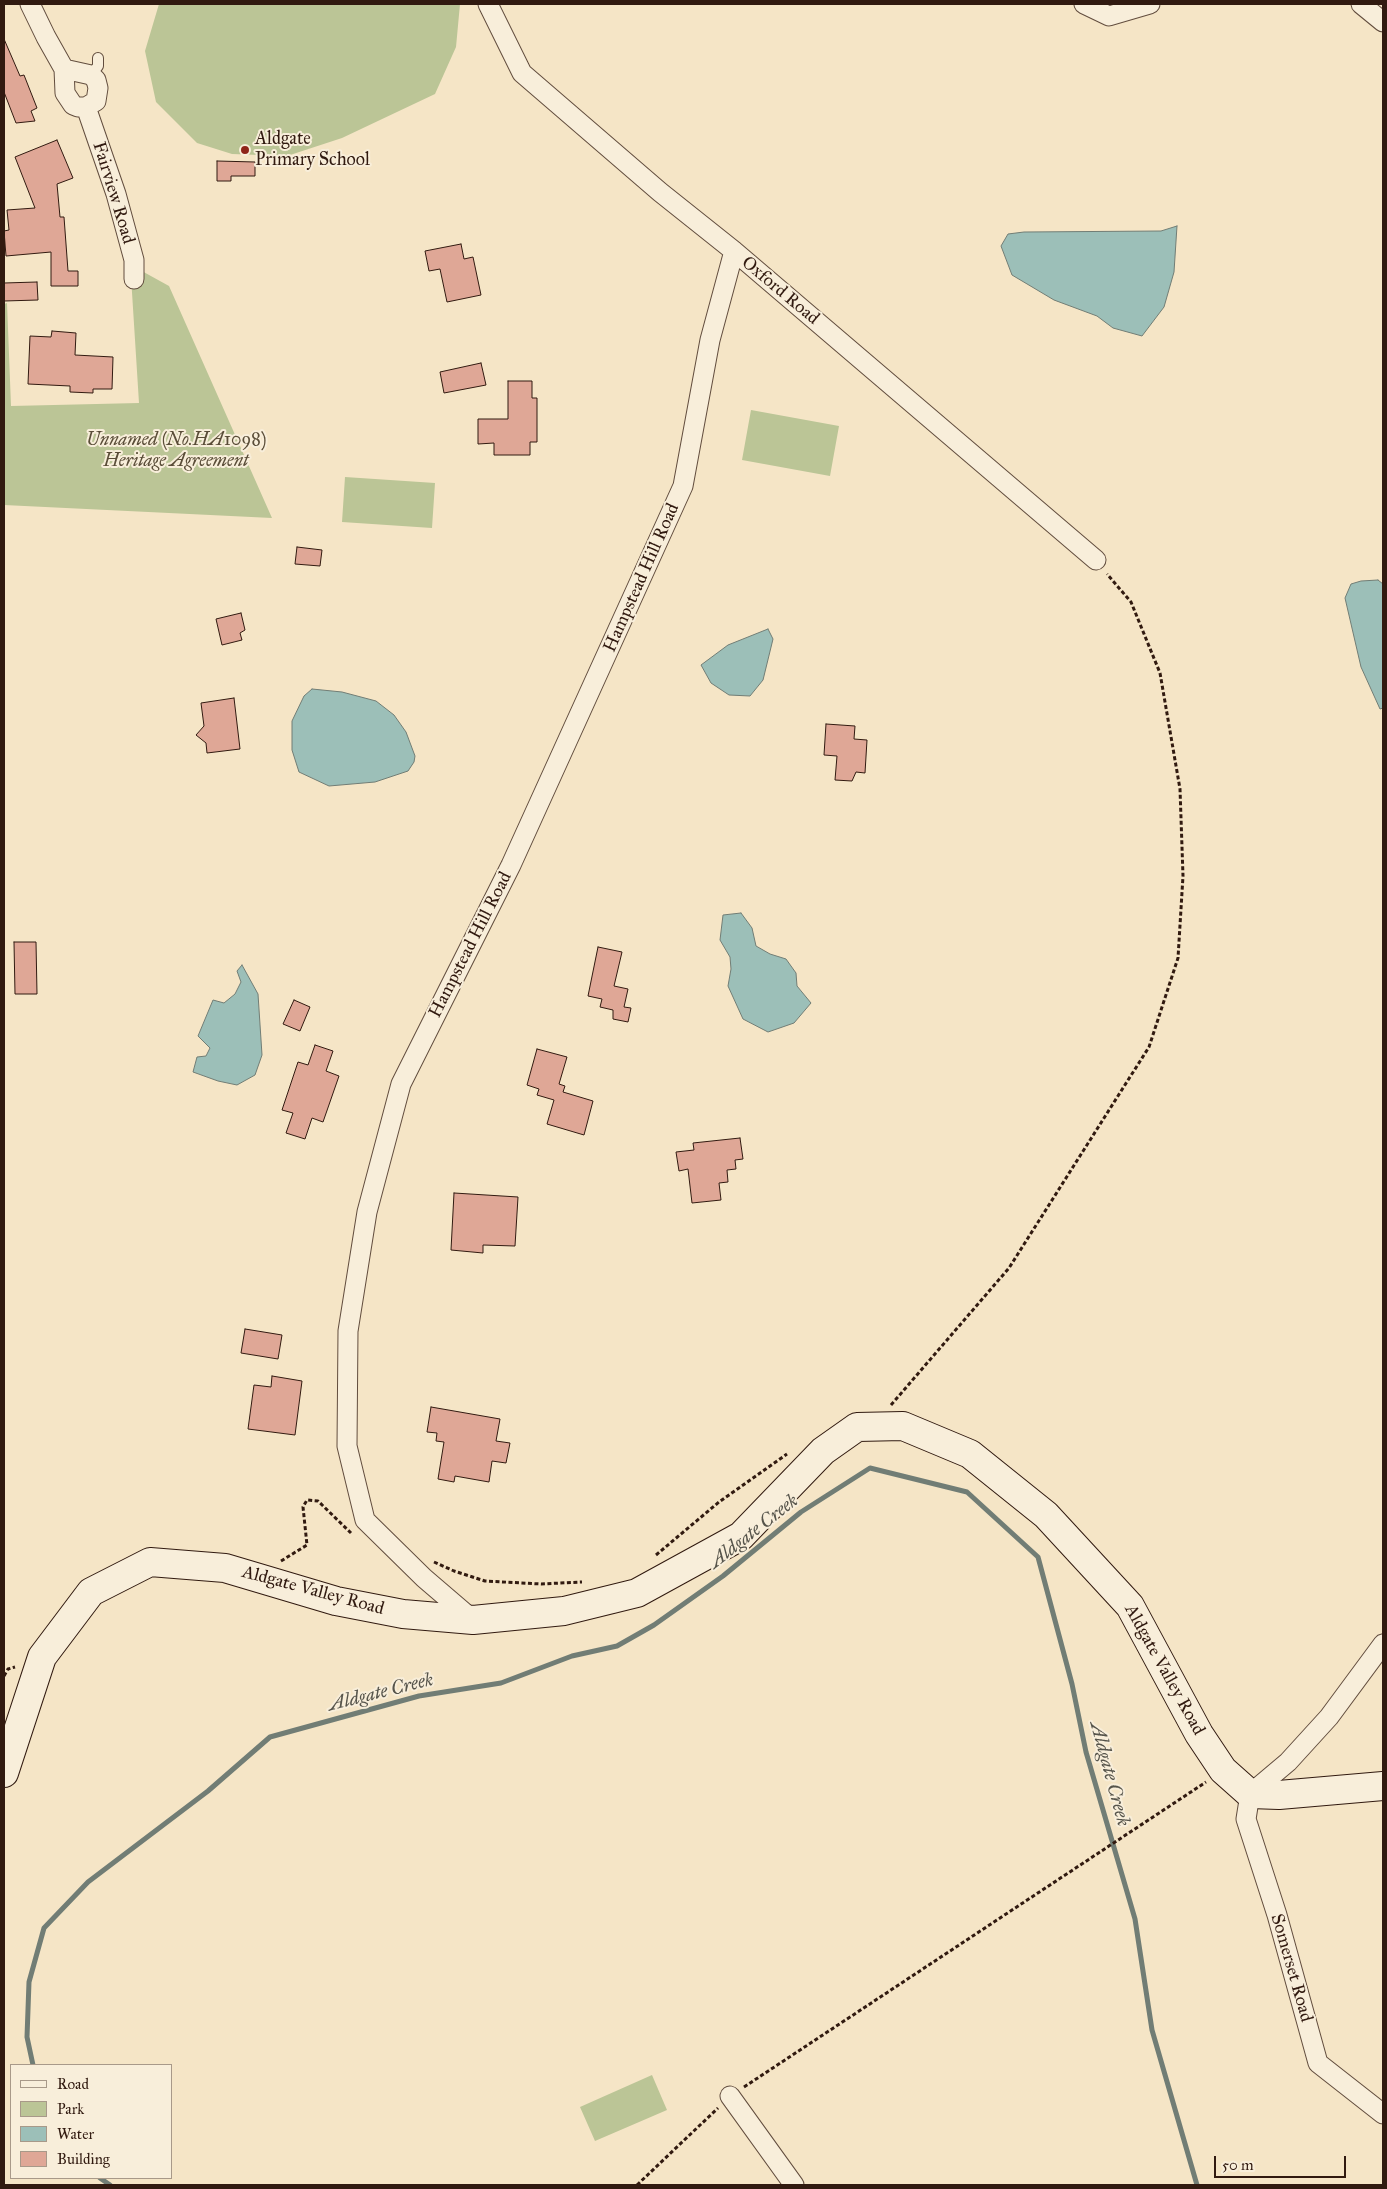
<!DOCTYPE html>
<style>
body{margin:0}
#map{position:relative;width:1387px;height:2189px;overflow:hidden;background:#f5e5c6;font-family:"IM FELL Great Primer",serif}
canvas{display:block}
.frame{position:absolute;inset:0;border:5px solid #311a10;pointer-events:none}
.legend{position:absolute;left:10px;top:2064px;width:162px;height:115px;box-sizing:border-box;background:#f8eeda;border:1px solid #a89989;margin:0;padding:6px 9px;list-style:none;font-size:15px;color:#311a10}
.legend li{display:flex;align-items:center;gap:10px;height:25px}
.legend b{width:25px;border:1px solid #a89989}
.scale{position:absolute;left:1214px;top:2156px;width:132px;height:22px;box-sizing:border-box;border:2px solid #311a10;border-top:0;padding-left:6px;font-size:15px;line-height:18px;white-space:nowrap;color:#311a10;-webkit-text-stroke:4px #f8eeda;paint-order:stroke}
</style>
<div id="map">
<canvas width="1387" height="2189"></canvas>
<div class="frame"></div>
<ul class="legend">
<li><b style="height:6px;background:#f8eeda"></b>Road</li>
<li><b style="height:14px;background:#bbc596"></b>Park</li>
<li><b style="height:14px;background:#9cbfb8"></b>Water</li>
<li><b style="height:14px;background:#dfa796"></b>Building</li>
</ul>
<div class="scale">50 m</div>
</div>
<script>
const ctx = document.querySelector('canvas').getContext('2d');
ctx.lineJoin = 'round';
function fill(path, color) { ctx.fillStyle = color; ctx.fill(path, 'evenodd'); }
const shape = rows => new Path2D(rows.map(r => 'M' + r).join(''));
function stroke(path, color, width, dash) { ctx.strokeStyle = color; ctx.lineWidth = width; ctx.lineCap = dash ? 'butt' : 'round'; ctx.setLineDash(dash || []); ctx.stroke(path); }
function drawText(font, color, halo, rows, align = 'center') {
  ctx.font = font + ' "IM FELL Great Primer",serif'; ctx.lineWidth = 4; ctx.setLineDash([]); ctx.textBaseline = 'middle'; ctx.strokeStyle = halo; ctx.fillStyle = color; for (const [text, x, y, turn = 0] of rows) {
    ctx.save(); ctx.translate(x, y); ctx.rotate((+turn || 0) * Math.PI / 180); ctx.textAlign = isNaN(turn) ? turn : align; if (halo) ctx.strokeText(text, 0, 0); ctx.fillText(text, 0, 0); ctx.restore();
  }
}
const green = shape([
 [159,4,460,4,456,47,435,94,342,138,287,156,232,154,197,143,156,102,145,51],
 [129,245,140,270,169,286,272,518,4,505,4,304,7,303,11,406,139,403],
 [751,410,839,426,830,476,742,460],
 [345,477,435,483,432,528,342,522],
 [652,2075,667,2110,595,2141,580,2107]
]);
const water = shape([
 [1177,226,1174,272,1164,307,1142,336,1113,328,1097,316,1054,300,1012,275,1001,246,1008,234,1024,232,1161,231,1177,226],
 [1378,580,1383,584,1383,708,1380,709,1361,667,1345,598,1351,584,1361,581,1378,580],
 [768,629,773,639,763,680,750,696,729,695,711,683,701,665,728,645,768,629],
 [312,689,342,692,376,701,394,715,406,732,415,756,414,762,408,771,375,782,329,786,299,772,292,750,292,721,304,696,312,689],
 [741,913,752,928,756,946,770,954,786,959,796,973,797,986,811,1003,794,1023,768,1032,743,1019,728,986,731,969,730,957,720,940,723,915,741,913],
 [242,965,258,994,262,1055,255,1075,237,1085,218,1081,193,1072,197,1057,206,1056,210,1048,198,1036,213,1000,224,1003,235,994,241,982,237,971,242,965]
]);
const stream = shape([
 [33,2065,27,2037,29,1982,44,1928,88,1882,208,1791,270,1737,419,1696,501,1683,572,1656,617,1646,654,1625,723,1576,801,1512,870,1468,967,1492,1038,1557,1072,1684,1086,1752,1135,1919,1152,2030,1197,2185],
 [100,2178,110,2185]
]);
const building = shape([
 [4,39,20,76,24,75,37,108,31,111,35,121,16,123,4,92,4,39],
 [57,140,73,178,57,184,60,217,64,217,68,271,78,271,78,286,51,286,51,252,6,256,4,231,9,230,7,210,35,208,15,157,57,140],
 [217,161,255,162,255,176,231,176,231,181,217,181,217,161],
 [461,244,464,259,473,257,481,295,447,302,440,269,429,271,425,251,461,244],
 [37,282,38,300,4,301,4,283,37,282],
 [52,331,76,333,75,355,113,357,112,389,93,389,93,393,70,392,70,386,28,384,30,336,51,337,52,331],
 [481,363,486,385,444,393,440,372,481,363],
 [508,381,532,381,532,398,537,398,537,442,530,442,530,455,494,455,494,443,478,444,478,419,508,419,508,381],
 [297,547,322,550,320,566,295,564,297,547],
 [241,613,245,630,240,633,242,640,222,645,216,619,241,613],
 [234,698,240,749,207,753,206,743,196,735,204,726,201,703,234,698],
 [826,724,855,726,854,739,867,740,865,773,856,772,852,781,835,780,837,756,824,755,826,724],
 [14,942,36,942,37,994,15,994,14,942],
 [598,947,622,952,614,986,628,989,624,1007,631,1008,628,1022,613,1019,613,1010,600,1007,602,999,588,996,598,947],
 [294,1000,310,1007,300,1031,283,1024,294,1000],
 [315,1045,333,1051,326,1071,339,1076,323,1122,312,1118,305,1139,286,1133,293,1113,282,1110,298,1062,308,1065,315,1045],
 [537,1049,567,1057,559,1084,565,1086,563,1092,593,1101,584,1135,547,1124,554,1100,537,1095,539,1089,527,1085,537,1049],
 [740,1138,743,1159,735,1160,736,1169,727,1170,728,1182,719,1183,721,1200,692,1203,688,1169,679,1171,676,1152,694,1150,693,1143,740,1138],
 [454,1193,518,1197,515,1246,483,1245,483,1253,451,1250,454,1193],
 [245,1329,282,1335,278,1359,241,1353,245,1329],
 [272,1376,302,1381,295,1435,248,1429,254,1385,271,1387,272,1376],
 [431,1407,500,1419,496,1441,510,1443,506,1463,492,1461,489,1482,455,1476,454,1482,438,1479,444,1442,436,1441,437,1433,427,1432,431,1407]
]);
const path = shape([
 [891,1405,1009,1268,1149,1047,1178,958,1183,876,1180,789,1160,673,1131,602,1107,574],
 [656,1555,719,1502,787,1454],
 [281,1561,307,1545,303,1507,307,1500,318,1501,351,1533],
 [434,1562,454,1571,485,1581,541,1584,582,1582],
 [4,1676,8,1669,15,1667],
 [744,2087,1206,1782],
 [637,2185,718,2108]
]);
const lane = shape([
 [91,75,98,66,98,58]
]);
const street = shape([
 [30,4,46,37,64,69],
 [488,4,522,73,660,192,734,251,1096,560],
 [1084,4,1109,16,1150,4],
 [1361,4,1383,22],
 [64,69,91,75,96,80,98,88,96,101,86,107,78,107,73,105,65,93,64,69],
 [86,107,116,194,134,260,134,279],
 [473,1620,424,1578,365,1520,347,1446,348,1331,367,1212,401,1084,511,865,683,486,710,340,734,251],
 [1383,1644,1329,1717,1288,1762,1250,1794,1246,1819,1277,1915,1318,2063,1383,2114],
 [730,2096,794,2185]
]);
const secondary = shape([
 [4,1773,42,1657,91,1592,150,1562,225,1568,336,1601,403,1614,473,1620,564,1611,637,1593,741,1536,823,1451,857,1427,903,1426,970,1454,1046,1515,1130,1606,1199,1734,1223,1770,1250,1794,1279,1795,1383,1786]
]);
const markers = [
 [245,150,5,"#8f2418"]
];
const poiNames = [
 ["Aldgate",255,140],
 ["Primary School",255,161]
];
const streetNames = [
 ["Fairview Road",113,193,73],
 ["Oxford Road",780,291,40],
 ["Hampstead Hill Road",642,578,-66],
 ["Hampstead Hill Road",471,945,-63],
 ["Aldgate Valley Road",313,1591,15],
 ["Aldgate Valley Road",1164,1670,61],
 ["Somerset Road",1291,1968,74]
];
const parkNames = [
 ["Unnamed (No.HA1098)",176,441],
 ["Heritage Agreement",176,462]
];
const waterNames = [
 ["Aldgate Creek",754,1532,-38],
 ["Aldgate Creek",381,1693,-14],
 ["Aldgate Creek",1109,1774,75]
];
fill(green, '#bbc596');
fill(water, '#9cbfb8');
stroke(water, '#717d75', 1);
stroke(stream, '#717d75', 5);
fill(building, '#dfa796');
stroke(building, '#311a10', 1);
stroke(lane, '#624d3e', 12);
stroke(street, '#624d3e', 21);
stroke(secondary, '#311a10', 30);
stroke(path, '#311a10', 3, [4, 2.5]);
stroke(lane, '#f8eeda', 10);
stroke(street, '#f8eeda', 19);
stroke(secondary, '#f8eeda', 28);
for (const [x, y, r, color] of markers) { const dot = new Path2D(); dot.arc(x, y, r, 0, 2 * Math.PI); ctx.fillStyle = color; ctx.fill(dot); stroke(dot, '#f8eeda', 2); }
drawText('18px', '#311a10', '#f8eeda', poiNames, 'left');
drawText('18px', '#311a10', '#f8eeda', streetNames);
drawText('italic 18px', '#5a4d38', '#f8eeda', parkNames);
drawText('italic 19px', '#56544b', '#f8eeda', waterNames);
</script>
